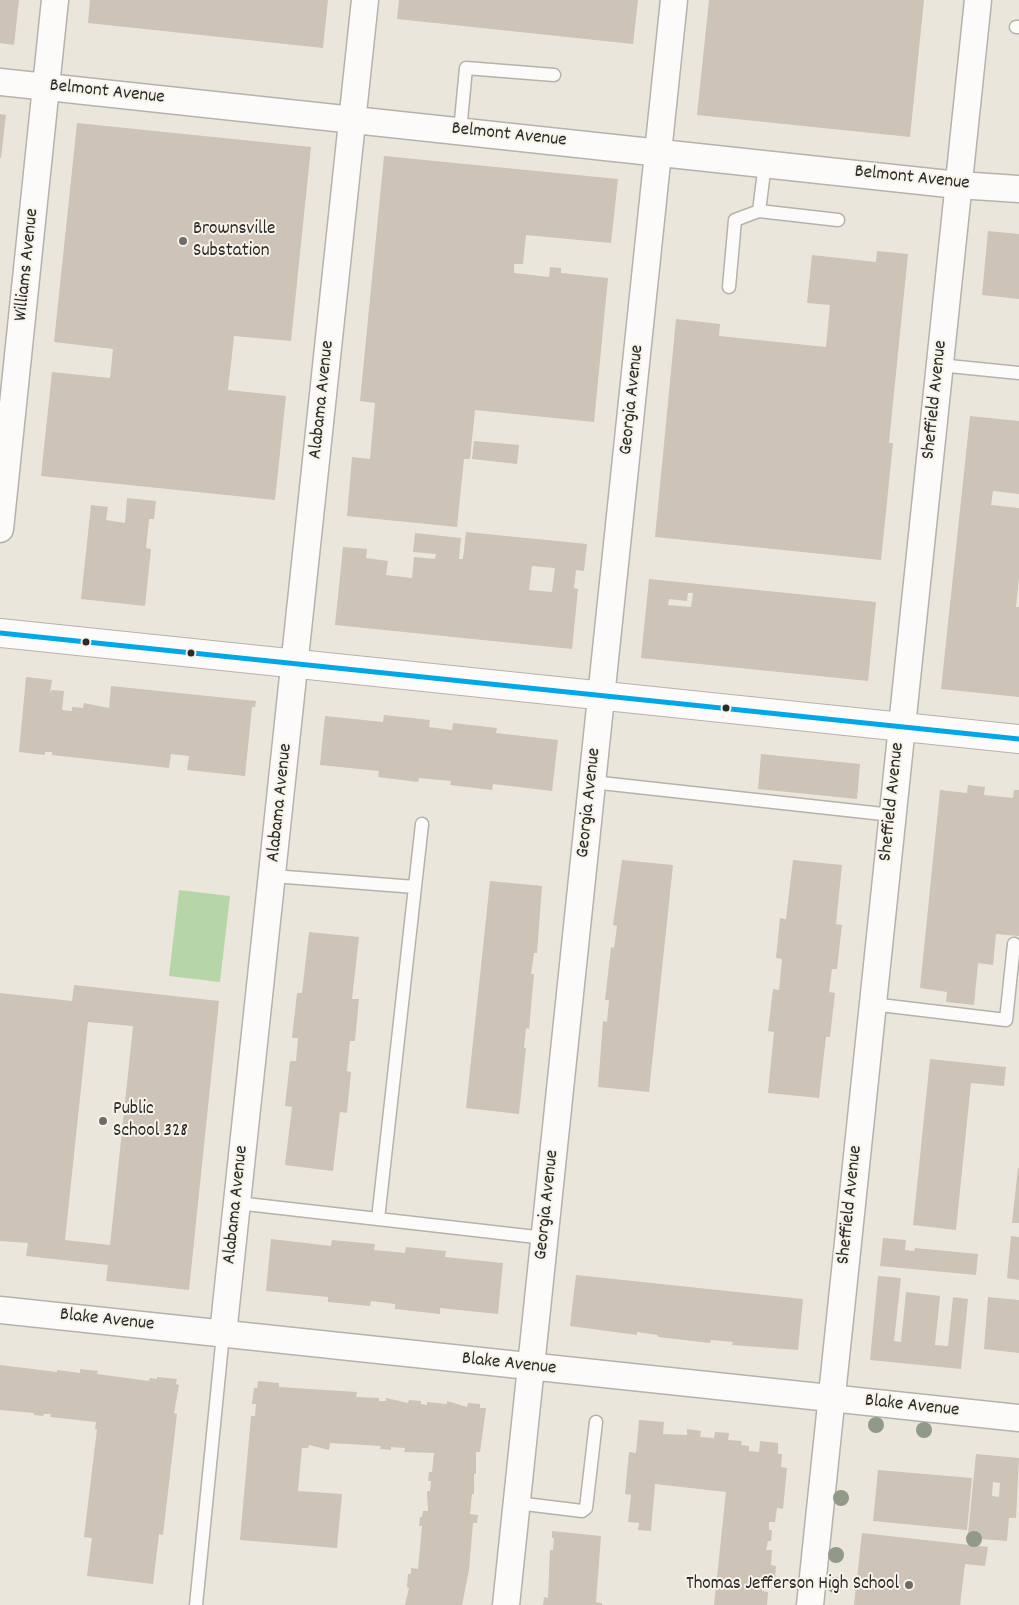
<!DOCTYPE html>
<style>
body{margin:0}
canvas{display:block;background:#ebe6db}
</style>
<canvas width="1019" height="1605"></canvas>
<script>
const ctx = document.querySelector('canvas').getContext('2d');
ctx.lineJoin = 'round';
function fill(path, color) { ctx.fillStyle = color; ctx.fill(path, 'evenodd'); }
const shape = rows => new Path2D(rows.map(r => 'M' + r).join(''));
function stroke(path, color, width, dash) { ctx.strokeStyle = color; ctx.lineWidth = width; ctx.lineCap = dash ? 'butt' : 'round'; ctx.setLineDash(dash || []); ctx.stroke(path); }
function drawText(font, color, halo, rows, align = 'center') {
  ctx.font = font + ' Dekko,sans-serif'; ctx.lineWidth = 4; ctx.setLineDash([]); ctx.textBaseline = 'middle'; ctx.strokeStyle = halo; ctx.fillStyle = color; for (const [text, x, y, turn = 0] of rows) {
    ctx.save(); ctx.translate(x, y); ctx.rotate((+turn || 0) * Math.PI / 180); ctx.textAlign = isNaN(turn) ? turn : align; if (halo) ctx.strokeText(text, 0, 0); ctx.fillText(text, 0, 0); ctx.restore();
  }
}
const green = shape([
 [179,890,230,896,220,982,169,976]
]);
const building = shape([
 [0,0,19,0,14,45,0,43],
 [90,0,328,0,323,48,88,23],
 [399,0,638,0,633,44,397,19],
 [709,0,924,0,910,137,697,115],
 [0,114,6,115,1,158,0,158],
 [77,123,311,147,291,341,234,336,232,355,228,390,286,396,275,500,41,476,52,372,110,378,113,349,54,342],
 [384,156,618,179,611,243,526,235,523,264,514,264,514,273,549,277,550,267,561,268,561,273,608,278,594,422,475,410,470,459,464,459,457,527,347,516,352,457,370,459,375,403,360,401],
 [988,231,1019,234,1019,299,982,295],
 [877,251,908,254,889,443,893,443,881,560,655,537,676,319,720,324,719,336,826,347,830,305,807,303,812,255,876,262],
 [970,416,1019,421,1019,494,993,491,991,505,1019,508,1019,578,1016,607,1019,607,1019,697,941,689],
 [474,441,519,445,517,464,472,459],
 [127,498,156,501,154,519,149,519,146,548,151,549,145,606,81,599,91,505,108,507,106,520,125,523],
 [466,532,587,544,584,571,576,570,574,588,578,589,572,649,335,625,343,547,367,549,366,558,388,561,386,575,412,578,414,557,435,559,436,554,413,552,415,533,461,538,459,559,463,559],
 [532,566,555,568,552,592,529,590],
 [649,579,876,602,868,681,641,658],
 [688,593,693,593,691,607,668,605,669,599,687,601],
 [26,677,52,680,50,693,52,690,64,691,62,710,72,711,72,707,83,708,84,703,109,708,111,686,256,701,255,707,252,707,245,776,187,770,189,756,171,754,169,768,52,755,52,752,45,752,45,755,19,752],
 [384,715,430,720,429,727,452,730,453,723,497,728,496,733,558,740,552,791,493,784,492,790,450,785,451,781,419,778,418,782,378,777,379,771,320,765,325,716,383,722],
 [761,754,860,764,857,799,758,789],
 [968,785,985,787,984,795,1013,798,1014,790,1019,790,1019,936,996,934,993,965,978,963,974,1005,946,1002,947,992,920,988,940,790,967,793],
 [622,860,673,865,649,1092,598,1087,603,1021,607,1022,609,1000,605,1000,611,947,614,948,617,926,613,925],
 [793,860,842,865,836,924,842,925,837,969,832,969,829,992,835,993,830,1037,826,1037,819,1098,768,1093,774,1032,768,1031,773,989,779,990,782,959,776,958,780,918,786,919],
 [490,881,542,886,537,953,534,953,531,974,534,974,529,1029,526,1028,524,1048,526,1048,519,1114,466,1108],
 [309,932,359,937,352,999,359,999,355,1041,350,1041,347,1071,351,1072,347,1113,340,1112,333,1171,285,1165,292,1107,285,1106,290,1061,296,1061,298,1038,292,1038,297,993,302,993],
 [74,985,219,1001,189,1290,106,1281,108,1265,26,1256,28,1243,0,1241,0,993,72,1001],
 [88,1022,133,1026,110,1245,65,1240],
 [930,1059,1006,1067,1004,1086,971,1083,956,1230,913,1225],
 [1018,1168,1019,1168,1019,1223,1012,1223],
 [1011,1236,1019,1237,1019,1280,1007,1278],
 [883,1238,906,1240,905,1250,914,1251,915,1248,978,1254,976,1275,880,1266],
 [271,1239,331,1246,332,1240,375,1244,374,1250,405,1253,406,1247,446,1251,445,1257,503,1263,498,1314,440,1308,440,1314,395,1309,395,1304,371,1301,370,1306,328,1302,328,1297,266,1291],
 [576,1275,803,1299,798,1350,732,1345,733,1342,711,1340,710,1343,658,1337,658,1335,637,1332,637,1335,570,1326],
 [878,1276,901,1278,894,1341,901,1342,906,1292,940,1296,935,1345,948,1346,953,1297,968,1299,961,1369,870,1360],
 [988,1297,1019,1300,1019,1353,984,1349],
 [0,1365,57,1372,57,1370,80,1373,80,1369,98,1371,97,1374,149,1381,150,1378,157,1379,157,1377,177,1379,176,1384,179,1385,174,1413,177,1414,163,1535,159,1534,153,1584,87,1576,92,1538,84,1537,97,1429,95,1429,96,1422,50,1417,51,1414,44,1414,43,1416,34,1415,34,1413,0,1410],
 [258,1381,279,1383,279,1387,357,1392,356,1397,379,1398,379,1401,386,1401,386,1398,408,1403,409,1400,421,1401,421,1404,427,1405,427,1402,447,1404,447,1401,467,1407,468,1403,480,1404,480,1408,486,1408,480,1452,476,1452,476,1474,474,1474,474,1494,472,1494,470,1514,478,1515,477,1523,473,1523,469,1570,462,1605,405,1605,409,1588,407,1587,408,1574,411,1574,411,1568,418,1569,422,1526,419,1526,420,1517,422,1517,423,1511,428,1511,427,1491,430,1491,431,1481,428,1481,429,1472,432,1472,434,1453,404,1452,405,1448,391,1447,391,1450,380,1449,381,1446,330,1443,329,1450,309,1445,308,1448,302,1448,298,1491,342,1494,337,1548,240,1540,251,1416,255,1416,256,1404,252,1404,254,1388,257,1388],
 [639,1420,664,1422,663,1434,687,1435,687,1429,701,1431,700,1437,714,1438,715,1432,729,1433,728,1440,742,1441,741,1445,749,1446,749,1451,759,1452,760,1441,778,1443,778,1454,782,1454,781,1467,787,1468,783,1509,777,1508,775,1522,769,1522,769,1530,772,1530,771,1541,768,1541,766,1550,772,1550,771,1565,776,1566,775,1580,769,1579,769,1586,762,1585,762,1591,768,1592,767,1605,714,1605,726,1492,655,1484,651,1531,638,1530,639,1523,628,1522,631,1495,625,1494,629,1452,636,1453],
 [976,1454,1019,1458,1016,1518,1009,1518,1007,1541,981,1539,981,1536,968,1534],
 [993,1482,1000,1483,999,1497,992,1496],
 [878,1470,972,1478,967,1530,873,1521],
 [552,1531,601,1536,596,1602,602,1603,602,1605,543,1605,544,1597,548,1598,550,1550,553,1550,554,1538,552,1538],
 [862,1533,988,1547,985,1566,965,1564,960,1605,854,1605]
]);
const service = shape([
 [1016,27,1019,27],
 [460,131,466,68,554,75],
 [765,164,759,211,838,220],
 [729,287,735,220,759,211],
 [939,365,1019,373],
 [592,782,892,815],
 [273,876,415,887],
 [872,1004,1006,1020,1014,944],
 [237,1203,545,1238],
 [378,1219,422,824],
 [517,1503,582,1511,586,1508,596,1422],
 [196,1605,223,1334]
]);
const minor = shape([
 [0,82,958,185,1019,189],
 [0,529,55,0],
 [0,1310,1019,1418],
 [223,1334,365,0],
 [506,1605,674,0],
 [810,1605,978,0]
]);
const tertiary = shape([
 [0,633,1019,739]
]);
const bus1 = shape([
 [0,633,1019,739]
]);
const trees = [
 [876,1425],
 [924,1430],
 [841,1498],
 [974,1539],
 [836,1555],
 [835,1585]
];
const markers = [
 [183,241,5,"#6e6c69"],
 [86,642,4.5,"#2b2b2b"],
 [191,653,4.5,"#2b2b2b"],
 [726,708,4.5,"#2b2b2b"],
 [103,1121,5,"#6e6c69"],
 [909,1585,5,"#6e6c69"]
];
const streetNames = [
 ["Belmont Avenue",107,93,6],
 ["Belmont Avenue",509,136,6],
 ["Belmont Avenue",912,179,6],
 ["Williams Avenue",28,265,-84],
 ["Alabama Avenue",323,400,-84],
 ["Georgia Avenue",633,400,-84],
 ["Sheffield Avenue",936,400,-84],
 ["Sheffield Avenue",893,802,-84],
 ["Alabama Avenue",281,803,-84],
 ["Georgia Avenue",590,803,-84],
 ["Alabama Avenue",237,1205,-84],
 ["Georgia Avenue",548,1205,-84],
 ["Sheffield Avenue",851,1205,-84],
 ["Blake Avenue",107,1321,6],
 ["Blake Avenue",509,1365,6],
 ["Blake Avenue",912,1407,6]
];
const poiNames = [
 ["Brownsville",193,230],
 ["Substation",193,252],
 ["Public",113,1110],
 ["School 328",113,1132],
 ["Thomas Jefferson High School",899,1585,"right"]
];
fill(green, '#b7d6a7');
fill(building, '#cdc3b6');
stroke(service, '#b5b2ac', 15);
stroke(minor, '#b5b2ac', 29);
stroke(tertiary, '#b5b2ac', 30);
stroke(service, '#fcfbfa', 12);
stroke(minor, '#fcfbfa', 26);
stroke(tertiary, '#fcfbfa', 28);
stroke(bus1, '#02a7e5', 5);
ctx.fillStyle = '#919988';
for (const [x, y] of trees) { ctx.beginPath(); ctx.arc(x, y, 8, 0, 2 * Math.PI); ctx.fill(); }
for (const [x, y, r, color] of markers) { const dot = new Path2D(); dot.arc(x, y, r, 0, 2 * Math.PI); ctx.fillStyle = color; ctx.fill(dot); stroke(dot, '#f7f3e8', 2); }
drawText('19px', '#2b2b2b', '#f7f3e8', streetNames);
drawText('19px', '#2b2b2b', '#f7f3e8', poiNames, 'left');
</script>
